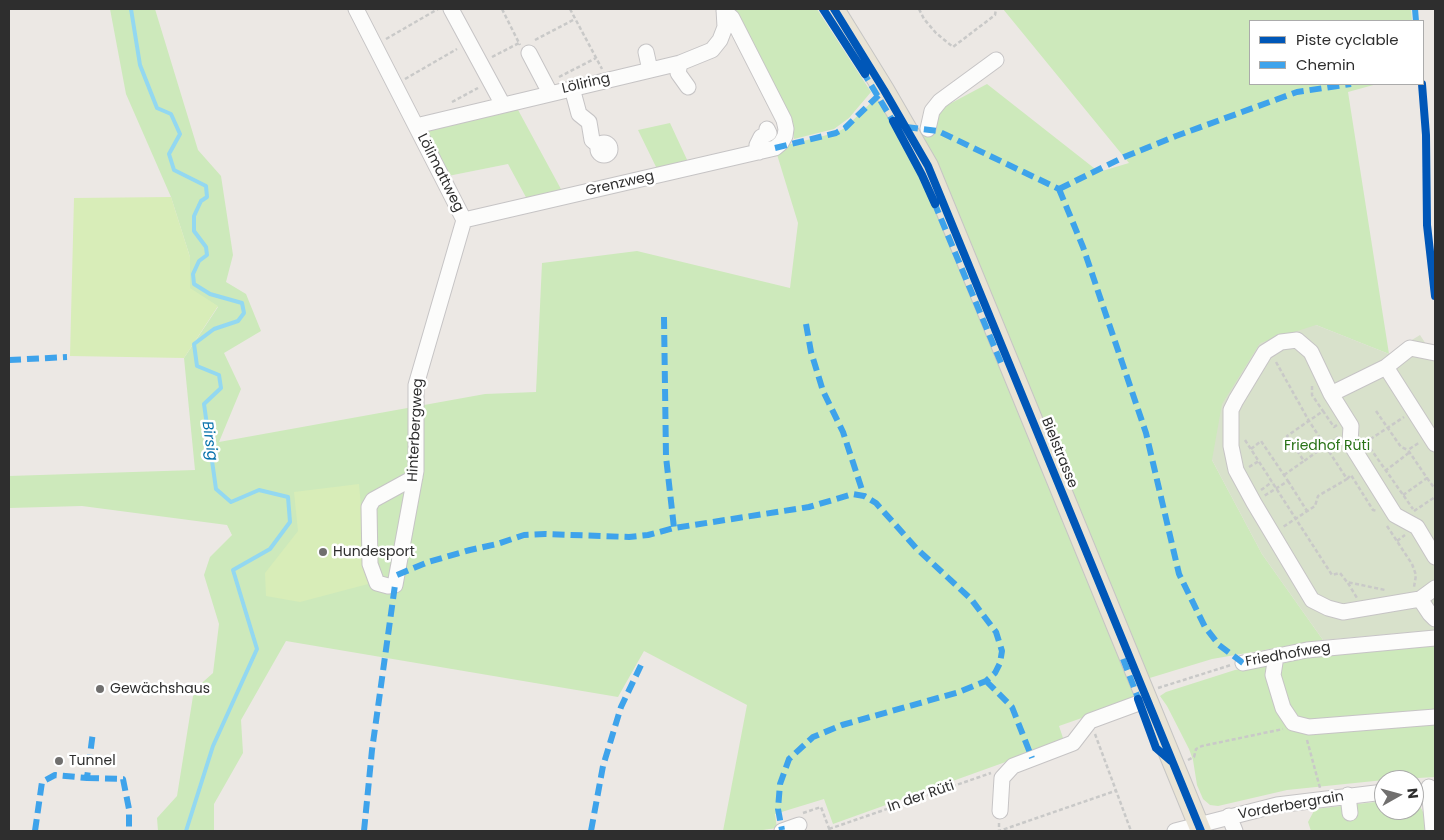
<!DOCTYPE html>
<meta charset="utf-8">
<style>
body{margin:0}
#map{position:relative;width:1444px;height:840px;overflow:hidden;background:#ece8e4;font-family:Poppins,sans-serif}
canvas{display:block}
.frame{position:absolute;inset:0;border:10px solid #2e2e2e;pointer-events:none}
.legend{position:absolute;left:1249px;top:20px;width:175px;height:65px;box-sizing:border-box;background:#fff;border:1px solid #ababab;margin:0;padding:6px 9px;list-style:none;font-size:15px;color:#2e2e2e}
.legend li{display:flex;align-items:center;gap:10px;height:25px}
.legend b{width:25px;border:1px solid #ababab}
.north{position:absolute;left:1374px;top:770px;width:50px;height:50px;box-sizing:border-box;background:#fff;border:1px solid #ababab;border-radius:50%;rotate:83deg;font-size:14px;font-weight:700;line-height:20px;text-align:center;color:#2e2e2e}
.north::after{content:'';display:block;margin:auto;width:18px;height:22px;background:#706f6e;clip-path:polygon(50% 0,100% 100%,50% 72%,0 100%)}
</style>
<div id="map">
<canvas width="1444" height="840"></canvas>
<div class="frame"></div>
<ul class="legend">
<li><b style="height:6px;background:#0057b8"></b>Piste cyclable</li>
<li><b style="height:6px;background:#3ea3eb"></b>Chemin</li>
</ul>
<div class="north">N</div>
</div>
<script>
const ctx = document.querySelector('canvas').getContext('2d');
ctx.lineJoin = 'round';
function fill(path, color) { ctx.fillStyle = color; ctx.fill(path, 'evenodd'); }
const shape = rows => new Path2D(rows.map(r => 'M' + r).join(''));
function stroke(path, color, width, dash) { ctx.strokeStyle = color; ctx.lineWidth = width; ctx.lineCap = dash ? 'butt' : 'round'; ctx.setLineDash(dash || []); ctx.stroke(path); }
function drawText(font, color, halo, rows, align = 'center') {
  ctx.font = font + ' Poppins,sans-serif'; ctx.lineWidth = 5; ctx.setLineDash([]); ctx.textBaseline = 'middle'; ctx.strokeStyle = halo; ctx.fillStyle = color; for (const [text, x, y, turn = 0] of rows) {
    ctx.save(); ctx.translate(x, y); ctx.rotate((+turn || 0) * Math.PI / 180); ctx.textAlign = isNaN(turn) ? turn : align; if (halo) ctx.strokeText(text, 0, 0); ctx.fillText(text, 0, 0); ctx.restore();
  }
}
const green = shape([
 [110,9,155,9,198,150,221,176,233,255,226,282,246,294,261,331,224,353,241,389,219,442,485,394,536,392,542,263,637,251,790,288,798,223,775,148,835,133,845,128,884,90,914,140,942,108,987,84,1099,172,1129,163,1003,9,1411,9,1412,21,1250,21,1250,84,1377,84,1348,92,1389,354,1316,325,1212,460,1262,554,1323,640,1212,659,1130,684,1136,699,1059,726,1064,741,833,824,824,799,775,814,777,828,756,831,723,831,747,705,644,651,618,697,286,641,241,720,243,753,214,804,214,831,158,831,157,818,177,796,194,690,213,673,219,624,204,575,210,557,232,535,227,525,82,506,9,508,9,476,195,470,184,358,218,307,189,289,190,257,171,197,126,94],
 [733,9,817,9,871,92,849,118,834,129,794,139,793,122],
 [517,108,562,191,528,201,508,164,448,176,427,132,435,128],
 [670,123,689,164,658,171,638,130],
 [1435,643,1435,777,1384,780,1287,790,1218,806,1210,805,1203,799,1197,785,1193,760,1189,749,1167,706,1160,696,1166,692,1235,670,1338,653],
 [1384,801,1384,810,1414,810,1414,801,1419,804,1424,814,1426,831,1311,831,1308,822,1315,809]
]);
const cemetery = shape([
 [1316,325,1389,354,1420,335,1435,358,1435,630,1323,640,1262,554,1212,460,1222,404,1260,343]
]);
const pitch = shape([
 [171,197,190,257,190,288,218,306,184,358,70,356,74,198],
 [359,484,368,584,300,602,266,596,265,573,298,531,294,492]
]);
const stream = shape([
 [131,9,140,65,157,108,171,114,180,134,169,154,174,170,206,186,207,197,201,201,194,216,194,231,206,247,207,255,199,261,193,274,194,284,210,294,242,303,244,313,238,321,214,329,194,344,197,366,219,375,221,388,204,404,216,489,231,502,259,490,288,497,290,522,270,549,233,570,257,649,213,746,186,831]
]);
const path = shape([
 [502,9,520,45],
 [570,9,602,69],
 [919,9,924,19,936,33,953,47,995,15,996,9],
 [386,39,438,9],
 [535,40,575,19],
 [492,57,519,43],
 [559,77,596,58],
 [405,79,457,49],
 [452,102,478,88],
 [1276,362,1309,421,1347,479,1318,496,1315,506,1283,527],
 [1312,386,1312,395,1323,411],
 [1376,411,1401,447,1408,450],
 [1337,425,1334,427,1323,411,1287,436,1304,461,1338,437],
 [1245,440,1332,575,1340,573,1347,582,1385,590],
 [1367,443,1366,442,1404,417],
 [1370,448,1413,509],
 [1251,449,1261,441,1288,481,1264,496],
 [1249,467,1259,461],
 [1385,471,1410,452],
 [1284,475,1304,461],
 [1427,478,1435,489],
 [1347,479,1351,475,1373,510,1377,511],
 [1288,481,1307,511],
 [1261,490,1272,482],
 [1403,495,1427,478,1408,450,1420,442],
 [1414,511,1435,497],
 [1387,526,1412,564,1416,575,1414,587],
 [1397,541,1405,535],
 [1348,583,1357,598],
 [1158,688,1231,665],
 [1095,734,1131,831],
 [1307,740,1320,788],
 [1188,760,1194,757,1196,749,1202,746,1283,729],
 [803,813,821,807,830,831],
 [999,823,999,831,1115,791],
 [829,829,991,773]
]);
const minor = shape([
 [356,9,464,220],
 [451,9,503,105],
 [646,52,650,70],
 [529,53,550,93],
 [680,63,678,73,688,87],
 [572,88,579,114,589,122,592,140,599,146],
 [416,126,680,63,712,50,720,40,725,27,724,9],
 [928,129,932,111,940,101,996,60],
 '598 149a6 6 0 1 1 12 0a6 6 0 1 1-12 0Z',
 [759,152,757,145,761,137,769,133,767,129],
 [464,220,775,148,781,143,785,136,786,129,784,120,732,18,724,11],
 [1435,353,1410,348,1386,367,1331,394,1351,426,1350,443,1395,515,1417,527,1435,557],
 [1386,367,1435,444],
 [1331,394,1311,352,1297,340,1281,342,1265,352,1236,400,1231,410,1231,446,1236,470,1254,503,1312,600,1328,608,1343,612,1420,599],
 [415,477,373,500,369,507,370,564,377,583,388,586,395,585,416,471,416,385,464,220],
 [1435,588,1420,599,1430,614,1435,619],
 [1276,656,1273,675,1283,708,1293,723,1309,727,1435,717],
 [1243,663,1307,650,1435,638],
 [1429,787,1433,831],
 [1348,795,1350,813],
 [1000,811,1002,778,1013,766,1073,743,1090,721,1147,700],
 [1229,816,1235,831],
 [782,831,799,825],
 [1175,831,1277,805,1384,792]
]);
const major = shape([
 [834,9,884,90,928,166,1201,831]
]);
const quiet = shape([
 [1415,9,1416,21],
 [862,70,894,123],
 [906,127,938,131,1059,189],
 [775,148,836,133,845,128,882,92],
 [1059,189,1083,247,1146,433,1179,574,1205,627,1219,645,1243,663],
 [1059,189,1124,157,1176,136,1297,92,1351,84],
 [934,202,1001,363],
 [664,317,666,457,674,528],
 [806,324,811,352,823,391,843,432,864,496],
 [9,360,67,357],
 [397,575,428,562,470,550,497,544,524,535,545,534,629,537,648,535,674,528,809,507,853,494,864,496,876,503,916,548,971,599,996,632,1002,651,1000,663,995,673,986,681,959,692,842,725,813,737,789,759,780,784,778,809,782,830],
 [1123,659,1140,703],
 [986,681,1012,707,1032,758],
 [87,778,123,779,129,809,129,831],
 [35,831,42,782,55,775,87,778,93,732],
 [364,831,372,750,395,585],
 [591,831,603,766,621,707,643,661]
]);
const cycleway = shape([
 [823,9,865,74],
 [834,9,884,90,928,166,1201,831],
 [1422,84,1426,135,1427,225,1435,296],
 [893,121,922,175,935,204],
 [1138,699,1156,748,1171,761]
]);
const markers = [
 [323,552,5,"#706f6e"],
 [100,689,5,"#706f6e"],
 [59,761,5,"#706f6e"]
];
const streetNames = [
 ["Löliring",586,84,-13],
 ["Lölimattweg",440,173,63],
 ["Grenzweg",620,184,-13],
 ["Hinterbergweg",416,430,-87],
 ["Bielstrasse",1059,453,68],
 ["Friedhofweg",1288,655,-10],
 ["In der Rüti",921,797,-19],
 ["Vorderbergrain",1291,806,-10]
];
const parkNames = [
 ["Friedhof Rüti",1327,446]
];
const poiNames = [
 ["Hundesport",333,552],
 ["Gewächshaus",110,689],
 ["Tunnel",69,761]
];
const waterNames = [
 ["Birsig",209,441,82]
];
fill(green, '#cde9bb');
fill(cemetery, '#d8e1cb');
fill(pitch, '#d8edb8');
stroke(stream, '#93d8f1', 4);
stroke(minor, '#c6c4c5', 17);
stroke(major, '#c6c5c4', 22);
stroke(path, '#c9c9c8', 2.5, [4, 2.5]);
stroke(minor, '#fcfcfb', 15);
stroke(major, '#e9e4d5', 20);
stroke(quiet, '#3ea3eb', 6, [12, 6]);
stroke(cycleway, '#0057b8', 8);
for (const [x, y, r, color] of markers) { const dot = new Path2D(); dot.arc(x, y, r, 0, 2 * Math.PI); ctx.fillStyle = color; ctx.fill(dot); stroke(dot, '#fff', 2); }
drawText('14px', '#2e2e2e', '#fff', streetNames);
drawText('14px', '#287216', '#fff', parkNames);
drawText('14px', '#2e2e2e', '#fff', poiNames, 'left');
drawText('italic 15px', '#0470ab', '#fff', waterNames);
</script>
